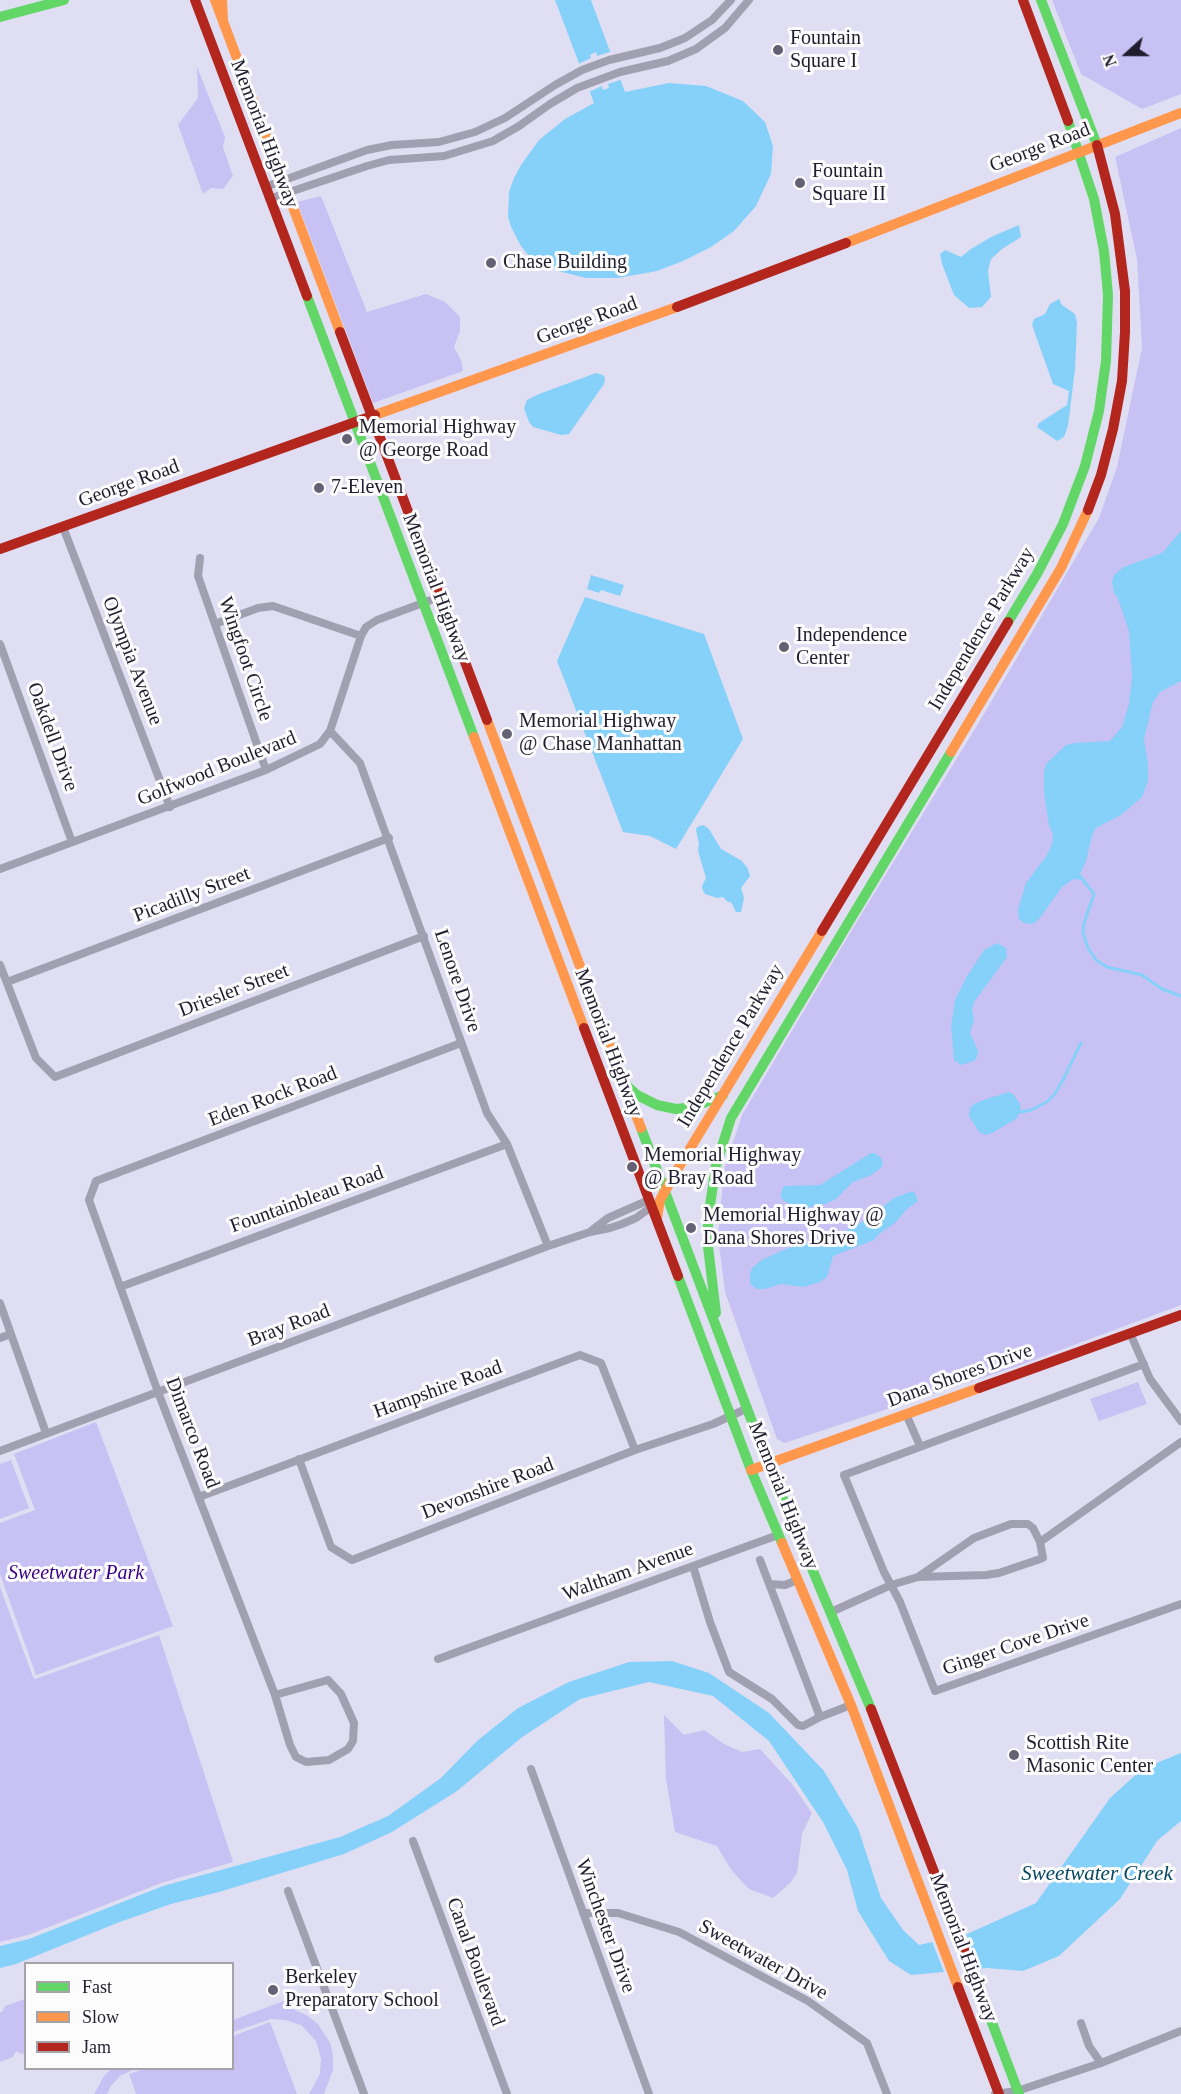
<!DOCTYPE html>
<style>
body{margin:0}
#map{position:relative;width:1181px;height:2094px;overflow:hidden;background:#e0def2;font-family:Georgia,serif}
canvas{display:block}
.legend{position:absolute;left:24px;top:1962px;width:210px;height:108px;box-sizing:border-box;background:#fcfcfc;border:2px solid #a4a3aa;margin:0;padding:8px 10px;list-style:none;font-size:18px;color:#201e2e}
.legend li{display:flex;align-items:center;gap:12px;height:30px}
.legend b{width:30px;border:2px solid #a4a3aa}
.north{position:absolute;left:1097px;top:24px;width:60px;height:60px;-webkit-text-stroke:4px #fcfcfc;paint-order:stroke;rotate:249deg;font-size:16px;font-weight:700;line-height:24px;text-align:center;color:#201e2e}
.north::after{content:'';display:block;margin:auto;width:21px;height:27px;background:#201e2e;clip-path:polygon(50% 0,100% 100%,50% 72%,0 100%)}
</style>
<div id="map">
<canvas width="1181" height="2094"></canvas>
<ul class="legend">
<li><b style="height:8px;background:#63d668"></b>Fast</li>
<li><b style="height:8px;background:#ff974d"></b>Slow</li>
<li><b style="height:8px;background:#b3261e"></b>Jam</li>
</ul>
<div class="north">N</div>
</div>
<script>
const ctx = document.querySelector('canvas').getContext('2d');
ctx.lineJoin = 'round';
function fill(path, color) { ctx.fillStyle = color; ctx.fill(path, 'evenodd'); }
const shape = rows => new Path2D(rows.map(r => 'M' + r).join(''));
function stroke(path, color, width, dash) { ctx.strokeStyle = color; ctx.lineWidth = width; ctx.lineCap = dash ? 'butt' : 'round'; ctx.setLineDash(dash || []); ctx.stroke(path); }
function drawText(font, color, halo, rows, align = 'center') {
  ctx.font = font + ' Georgia,serif'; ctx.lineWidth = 6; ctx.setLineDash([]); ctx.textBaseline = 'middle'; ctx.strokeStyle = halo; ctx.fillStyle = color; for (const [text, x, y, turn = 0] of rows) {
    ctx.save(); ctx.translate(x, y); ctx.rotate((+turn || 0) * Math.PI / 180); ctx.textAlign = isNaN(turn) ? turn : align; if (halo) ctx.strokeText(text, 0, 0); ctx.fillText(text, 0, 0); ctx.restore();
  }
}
const green = shape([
 [1052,0,1181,0,1181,94,1142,109,1081,74],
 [197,67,225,137,223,147,233,176,223,189,211,188,203,194,178,125,198,98],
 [1181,128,1181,1305,1015,1367,784,1443,777,1439,725,1292,718,1236,724,1170,742,1115,853,928,984,714,1099,518,1117,467,1142,348,1137,259,1115,157],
 [321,196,367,312,426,294,445,302,460,317,460,331,454,347,461,360,463,371,373,403,297,202],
 [1138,1382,1147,1404,1099,1421,1090,1399],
 [96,1422,173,1626,36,1675,0,1574,0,1523,35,1510,14,1454],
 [11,1460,29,1508,0,1519,0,1464],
 [0,1587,33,1677,35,1679,159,1635,233,1862,161,1883,28,1935,0,1942],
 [664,1715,684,1735,704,1730,724,1744,742,1752,760,1749,792,1784,812,1813,802,1834,797,1873,791,1882,773,1898,749,1889,732,1871,717,1846,675,1832,666,1779],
 [25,1999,25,2053,22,2054,16,2051,13,2057,0,2062,0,2012,2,2012,5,2006],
 [289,1999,293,2009,308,2016,318,2024,330,2043,333,2054,333,2070,324,2094,309,2094,320,2074,321,2059,316,2041,301,2025,285,2020,271,2019,233,2032,233,2020],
 [270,2022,297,2094,136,2094,129,2074,144,2069,232,2068,233,2036],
 [111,2069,135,2069,120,2076,111,2086,107,2094,94,2094,104,2076]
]);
const water = shape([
 [555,0,591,0,625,92,669,83,706,86,743,101,765,122,773,146,771,174,756,206,734,231,711,247,683,261,657,271,618,278,586,278,558,271,529,256,521,246,511,227,508,216,509,192,514,178,521,165,539,140,565,119,594,103],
 [1019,225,1021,237,1002,249,991,259,988,271,991,297,982,307,969,308,954,295,942,264,940,254,945,250,961,257,971,249,991,237],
 [1059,299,1062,305,1075,314,1077,323,1075,369,1068,426,1064,437,1057,441,1037,427,1039,423,1067,405,1069,391,1053,384,1032,325,1034,319,1045,314,1050,304],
 [596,373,603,375,605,378,604,384,569,434,561,435,533,427,529,422,524,408,527,400,539,394],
 [1181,531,1181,681,1160,692,1153,702,1144,739,1148,764,1148,781,1142,797,1121,815,1096,828,1092,836,1086,861,1080,874,1083,877,1083,880,1073,879,1062,887,1039,919,1033,924,1024,923,1019,919,1018,910,1026,883,1047,855,1052,844,1053,835,1049,825,1044,793,1044,772,1046,764,1066,745,1075,743,1110,741,1122,727,1129,704,1132,676,1129,631,1117,596,1114,593,1112,582,1114,575,1124,567,1162,553],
 [591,575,624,585,620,596,601,590,599,593,587,589],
 [585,597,704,634,743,739,676,849,650,836,623,832,557,661],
 [703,825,709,829,721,849,742,861,748,869,750,876,741,888,744,898,741,912,736,912,731,902,728,902,723,897,717,898,705,894,703,891,702,886,706,878,698,851,699,844,696,830,697,827],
 [997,943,1006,948,1007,957,974,1002,972,1009,974,1020,970,1033,978,1051,977,1057,974,1061,961,1065,954,1060,951,1027,955,1000,966,978,984,950],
 [1009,1092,1013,1094,1020,1104,1021,1112,1016,1119,992,1133,985,1135,979,1132,969,1116,970,1108,974,1104,986,1099],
 [871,1153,875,1153,881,1158,883,1163,881,1168,871,1175,853,1182,836,1199,826,1204,805,1208,794,1206,784,1201,781,1197,781,1192,784,1186,820,1185],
 [912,1191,915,1193,918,1201,906,1210,895,1223,879,1234,874,1240,833,1256,827,1277,820,1282,804,1287,781,1284,765,1289,757,1289,750,1284,750,1274,752,1268,762,1260,783,1250,848,1230,867,1219,894,1198],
 [672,1661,709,1673,769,1713,824,1771,858,1828,881,1898,903,1930,919,1945,967,1934,1036,1903,1110,1798,1142,1769,1181,1753,1181,1821,1157,1841,1120,1899,1059,1956,1023,1971,987,1968,911,1975,889,1961,858,1911,847,1870,823,1822,769,1741,713,1696,649,1682,580,1699,521,1738,457,1791,392,1832,344,1854,219,1892,171,1904,117,1923,16,1964,0,1968,0,1946,29,1939,163,1886,340,1837,388,1816,441,1778,477,1741,518,1708,569,1682,629,1662]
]);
const pier = shape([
 [613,51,623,79,608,84,609,88,603,90,602,86,587,93,576,65,591,58,590,55,596,52,597,56],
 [966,1934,979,1969,944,1972,931,1939]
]);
const stream = shape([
 [1083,880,1094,894,1084,923,1083,933,1088,948,1096,960,1107,967,1142,975,1162,989,1181,996],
 [1021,1112,1031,1110,1047,1102,1054,1095,1062,1082,1081,1043]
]);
const street = shape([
 [265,187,367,150,392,145,439,142,475,132,505,118,555,85,582,70,609,60,660,48,685,38,712,20,731,0],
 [269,199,367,166,389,160,444,156,493,141,519,126,550,104,577,88,620,72,668,61,696,49,725,28,749,0],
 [63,527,170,807],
 [200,558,198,576,266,770],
 [215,624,258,608,273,606,361,636],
 [0,644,72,842],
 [330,731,360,763,487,1113,507,1144,548,1246],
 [0,869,266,770,320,744,330,731,361,636,366,627,377,620,439,597],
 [0,965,36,1058,55,1077,424,936],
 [7,982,389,838],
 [591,1231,608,1218,649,1200],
 [120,1287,507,1144],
 [0,1303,46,1433],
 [1130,1333,1150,1379,1181,1421],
 [0,1338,11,1334],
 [1144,1364,844,1475,884,1572,900,1602,935,1691,1181,1604],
 [906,1414,920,1446],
 [0,1451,548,1246,590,1232,610,1228,622,1224,636,1218,654,1205],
 [299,1459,331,1547,352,1560,635,1450,713,1424,748,1408],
 [199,1497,580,1355,601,1363,635,1450],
 [1040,1542,1181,1442],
 [760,1560,820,1717,851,1705],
 [693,1566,710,1622,729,1672,772,1699,798,1725,803,1726,820,1717],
 [770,1584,785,1585,797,1580],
 [831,1612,891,1585,918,1577,986,1575,999,1573,1043,1558,1040,1542,1033,1528,1028,1524,1011,1524,974,1538,918,1577],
 [438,1659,778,1535],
 [328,1680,341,1694,354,1723,353,1741,348,1749,329,1760,306,1762,296,1757,290,1745,275,1695,328,1680],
 [275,1695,158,1392,89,1200,96,1181,461,1043],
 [531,1769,649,2094],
 [413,1841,507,2094],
 [288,1891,364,2094],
 [583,1913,618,1913,679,1932,808,2001,867,2043,887,2094],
 [1081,2023,1089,2046,1101,2063],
 [995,2094,1017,2091,1101,2063,1181,2031]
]);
const fast = shape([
 [1041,0,1097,145],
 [0,17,64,0],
 [307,296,474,737],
 [1008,622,1037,574,1063,524,1085,466,1099,411,1106,361,1108,295,1104,251,1094,199,1068,121],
 [627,1086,637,1095,657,1105,676,1109,694,1107,723,1095],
 [641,1128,768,1464,871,1709],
 [678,1276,751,1470,782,1543],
 [716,1313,708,1247,708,1219,716,1165,731,1118,951,752],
 [977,1983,1019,2094]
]);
const slow = shape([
 [215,0,340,332],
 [222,0,223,21],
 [846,243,1181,113],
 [375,415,677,307],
 [487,720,641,1128],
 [474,737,584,1028],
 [951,752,1061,568,1088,510],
 [657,1218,660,1200,674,1175,822,931],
 [751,1470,979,1388],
 [782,1543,851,1705,958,1987]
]);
const jam = shape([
 [195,0,307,296],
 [1023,0,1068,121],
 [677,307,846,243],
 [340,332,487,720],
 [1088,510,1101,475,1113,429,1122,381,1125,332,1125,291,1115,214,1097,145],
 [0,549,375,415],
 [822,931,1008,622],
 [584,1028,678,1276],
 [979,1388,1181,1315],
 [871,1709,977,1983],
 [958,1987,999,2094]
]);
const markers = [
 [778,50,6,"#636173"],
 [800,183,6,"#636173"],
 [491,263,6,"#636173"],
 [347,439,6,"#636173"],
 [319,488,6,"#636173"],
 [784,647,6,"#636173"],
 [507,734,6,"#636173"],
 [632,1167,6,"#636173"],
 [691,1228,6,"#636173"],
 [1014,1755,6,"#636173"],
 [273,1990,6,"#636173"]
];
const poiNames = [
 ["Fountain",790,39],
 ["Square I",790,62],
 ["Fountain",812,172],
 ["Square II",812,195],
 ["Chase Building",503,263],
 ["Memorial Highway",359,428],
 ["@ George Road",359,451],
 ["7-Eleven",331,488],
 ["Independence",796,636],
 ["Center",796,659],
 ["Memorial Highway",519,722],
 ["@ Chase Manhattan",519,745],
 ["Memorial Highway",644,1156],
 ["@ Bray Road",644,1179],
 ["Memorial Highway @",703,1216],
 ["Dana Shores Drive",703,1239],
 ["Scottish Rite",1026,1744],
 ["Masonic Center",1026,1767],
 ["Berkeley",285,1978],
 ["Preparatory School",285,2001]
];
const streetNames = [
 ["Memorial Highway",264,134,69],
 ["George Road",1040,148,-21],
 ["George Road",587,321,-20],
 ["George Road",129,484,-20],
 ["Memorial Highway",436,588,69],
 ["Independence Parkway",982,629,-59],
 ["Wingfoot Circle",245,659,71],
 ["Olympia Avenue",132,661,69],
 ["Oakdell Drive",52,737,70],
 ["Golfwood Boulevard",217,769,-22],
 ["Picadilly Street",192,895,-21],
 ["Lenore Drive",457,981,71],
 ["Driesler Street",234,991,-21],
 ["Memorial Highway",608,1043,69],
 ["Independence Parkway",731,1046,-59],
 ["Eden Rock Road",273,1097,-21],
 ["Fountainbleau Road",307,1200,-20],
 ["Bray Road",289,1326,-21],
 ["Dana Shores Drive",960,1376,-20],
 ["Hampshire Road",438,1390,-20],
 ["Dimarco Road",192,1433,69],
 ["Devonshire Road",488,1489,-21],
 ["Memorial Highway",783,1496,68],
 ["Waltham Avenue",628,1572,-20],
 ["Ginger Cove Drive",1016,1645,-19],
 ["Winchester Drive",605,1926,70],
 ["Memorial Highway",963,1948,69],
 ["Sweetwater Drive",763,1960,29],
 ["Canal Boulevard",475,1962,70]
];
const parkNames = [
 ["Sweetwater Park",76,1574]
];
const waterNames = [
 ["Sweetwater Creek",1097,1874]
];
fill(green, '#c8c1f3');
fill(water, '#86d1f9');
fill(pier, '#e0def2');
stroke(stream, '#86d1f9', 3);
stroke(street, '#a1a0b0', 8);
stroke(fast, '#63d668', 10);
stroke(slow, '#ff974d', 10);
stroke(jam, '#b3261e', 10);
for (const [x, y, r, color] of markers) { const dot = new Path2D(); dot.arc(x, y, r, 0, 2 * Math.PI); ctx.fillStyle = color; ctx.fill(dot); stroke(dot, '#fcfcfc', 2); }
drawText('20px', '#201e2e', '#fcfcfc', poiNames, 'left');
drawText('20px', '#201e2e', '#fcfcfc', streetNames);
drawText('italic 20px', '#3a0186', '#fcfcfc', parkNames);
drawText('italic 21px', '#064861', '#fcfcfc', waterNames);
</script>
